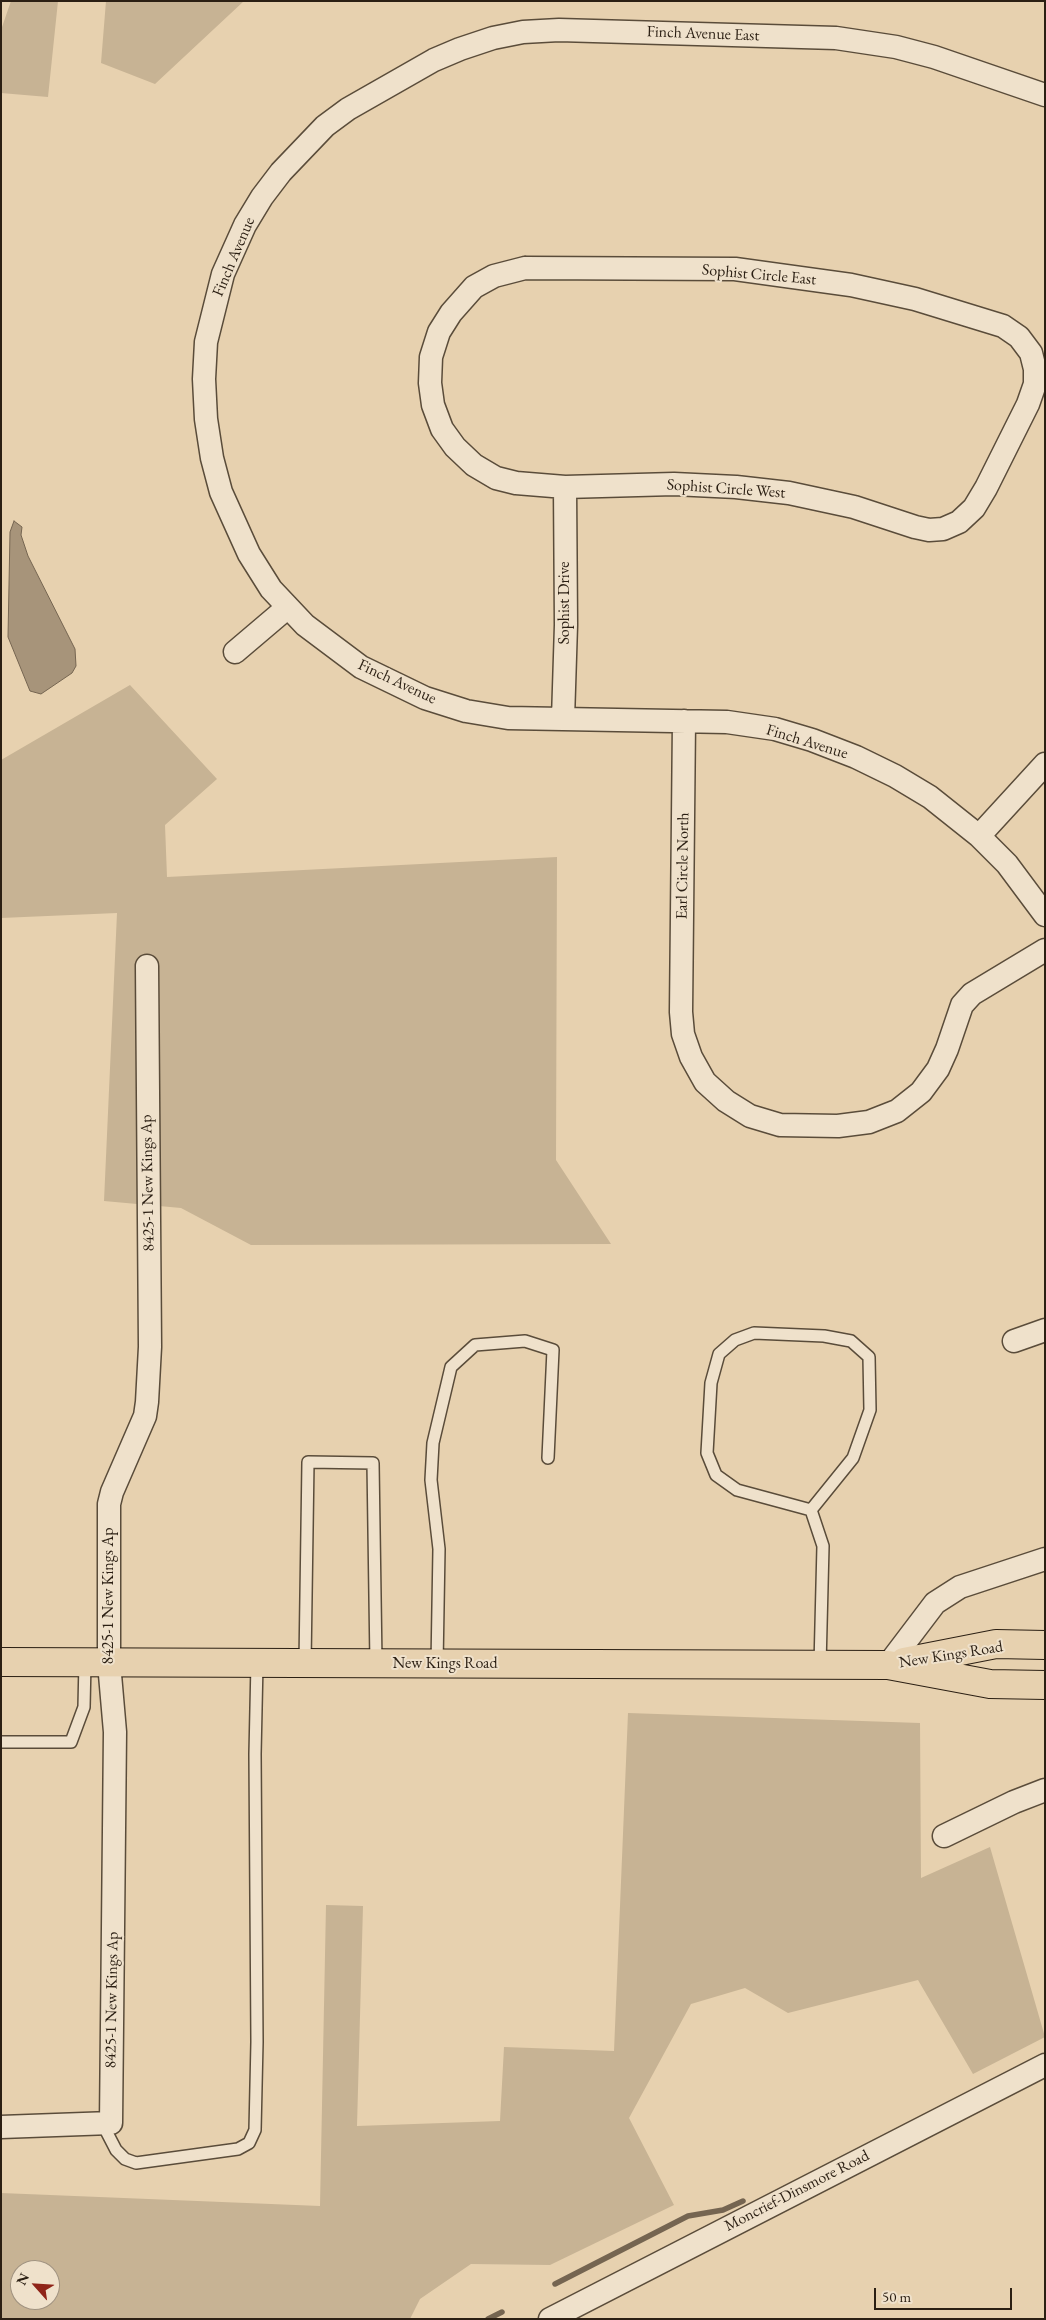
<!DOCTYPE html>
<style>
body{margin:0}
#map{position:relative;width:1046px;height:2320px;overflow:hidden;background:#e7d1af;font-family:"EB Garamond",serif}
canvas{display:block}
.frame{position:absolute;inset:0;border:2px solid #2b1f13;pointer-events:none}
.north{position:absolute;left:10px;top:2260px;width:50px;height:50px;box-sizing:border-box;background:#efe1cb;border:1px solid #a19381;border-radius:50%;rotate:296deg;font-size:14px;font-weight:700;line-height:20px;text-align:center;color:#2b1f13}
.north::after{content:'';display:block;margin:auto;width:18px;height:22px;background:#8f2418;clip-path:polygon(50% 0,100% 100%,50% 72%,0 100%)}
.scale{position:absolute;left:874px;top:2288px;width:138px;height:22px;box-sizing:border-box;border:2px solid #2b1f13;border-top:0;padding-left:6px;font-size:15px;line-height:18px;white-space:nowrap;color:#2b1f13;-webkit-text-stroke:4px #efe1cb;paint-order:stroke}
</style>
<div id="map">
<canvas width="1046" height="2320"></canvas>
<div class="frame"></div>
<div class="north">N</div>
<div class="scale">50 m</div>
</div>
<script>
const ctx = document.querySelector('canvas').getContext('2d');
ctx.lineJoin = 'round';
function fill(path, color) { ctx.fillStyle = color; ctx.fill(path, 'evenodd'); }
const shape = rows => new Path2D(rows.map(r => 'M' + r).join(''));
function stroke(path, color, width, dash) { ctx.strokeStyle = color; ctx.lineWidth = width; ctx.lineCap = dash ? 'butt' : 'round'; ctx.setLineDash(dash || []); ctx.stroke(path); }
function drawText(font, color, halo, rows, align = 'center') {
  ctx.font = font + ' "EB Garamond",serif'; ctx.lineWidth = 4; ctx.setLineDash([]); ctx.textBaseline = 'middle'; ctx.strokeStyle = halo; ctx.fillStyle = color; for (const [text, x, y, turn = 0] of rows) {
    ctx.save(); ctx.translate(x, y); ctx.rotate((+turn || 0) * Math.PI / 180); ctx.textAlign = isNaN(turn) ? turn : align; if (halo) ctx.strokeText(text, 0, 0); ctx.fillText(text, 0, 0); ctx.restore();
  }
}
const green = shape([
 [11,1,58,1,48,97,1,93,1,30],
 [106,1,244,1,155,84,101,63],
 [130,685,217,779,165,825,167,877,557,857,556,1160,611,1244,251,1245,181,1208,104,1201,117,913,1,918,1,760],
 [628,1713,920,1723,921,1878,990,1847,1045,2037,973,2074,918,1980,788,2013,745,1988,691,2004,629,2118,674,2205,550,2265,471,2264,420,2299,410,2319,1,2319,1,2193,320,2206,326,1905,363,1906,357,2126,500,2121,504,2047,614,2051],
 [20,2270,50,2270,50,2300,20,2300]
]);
const water = shape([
 [14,521,22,527,21,535,28,556,75,649,76,666,72,673,41,694,30,691,8,637,10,532,14,521]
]);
const stream = shape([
 [555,2284,688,2216,723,2210,743,2201],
 [488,2319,502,2312]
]);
const lane = shape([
 [811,1510,853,1458,870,1410,869,1357,851,1341,824,1336,754,1333,735,1340,719,1354,711,1383,707,1453,716,1475,737,1490,811,1510,823,1546,820,1665],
 [305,1663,308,1462,373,1463,376,1663],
 [437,1664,439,1549,431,1480,433,1443,451,1367,475,1345,525,1341,553,1350,548,1458],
 [1,1742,71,1742,84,1707,85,1662],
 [102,2123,116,2150,125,2159,136,2163,238,2149,249,2143,255,2130,257,2042,255,1754,257,1663]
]);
const street = shape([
 [1045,95,934,57,896,47,836,38,559,30,523,32,493,38,460,49,434,60,348,109,325,126,281,172,262,197,245,225,223,274,206,342,204,379,206,419,212,458,221,492,249,554,271,589,305,625,361,667,425,698,466,711,508,718,727,722,775,729,812,740,856,757,895,776,930,797,979,836,1007,864,1045,915],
 [525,268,735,269,851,285,915,299,1003,326,1019,337,1031,353,1035,369,1035,384,1028,404,986,488,974,508,959,522,943,529,929,530,915,527,854,507,789,493,736,487,674,484,565,487,516,483,496,478,474,465,455,447,442,429,433,405,430,383,431,357,439,332,451,313,474,287,494,276,525,268],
 [235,652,288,607],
 [563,719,566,625,565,487],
 [684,721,681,1012,683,1034,691,1057,705,1082,726,1101,750,1116,780,1125,838,1126,869,1122,897,1111,921,1092,938,1069,947,1049,962,1005,972,994,1045,950],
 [979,836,1045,764],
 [1014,1341,1045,1330],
 [888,1665,935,1603,960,1587,1045,1559],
 [944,1836,1014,1802,1045,1790],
 [1,2127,111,2123,115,1732,109,1663,109,1504,112,1492,145,1416,147,1402,150,1347,147,966],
 [550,2319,1045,2065]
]);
const highway = shape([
 [1,1662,888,1665,990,1684,1045,1685],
 [904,1662,996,1644,1045,1645]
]);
const streetNames = [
 ["Finch Avenue East",703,34,2],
 ["Finch Avenue",234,257,-67],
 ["Sophist Circle East",759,275,5],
 ["Sophist Circle West",726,489,4],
 ["Sophist Drive",565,603,-90],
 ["Finch Avenue",397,682,25],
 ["Finch Avenue",807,742,17],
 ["Earl Circle North",683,866,-89],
 ["8425-1 New Kings Ap",148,1183,-91],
 ["8425-1 New Kings Ap",109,1596,-90],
 ["New Kings Road",951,1655,-9],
 ["New Kings Road",445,1664],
 ["8425-1 New Kings Ap",112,2000,-89],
 ["Moncrief-Dinsmore Road",797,2191,-27]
];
fill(green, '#c7b394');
fill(water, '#a7947a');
stroke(water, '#756551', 1);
stroke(stream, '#756551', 5.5);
stroke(lane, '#5a4c3a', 14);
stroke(street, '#5a4c3a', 25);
stroke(highway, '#2b1f13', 30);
stroke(lane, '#efe1cb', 11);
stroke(street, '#efe1cb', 22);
stroke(highway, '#e7d1af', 28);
drawText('16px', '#2b1f13', '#efe1cb', streetNames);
</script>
